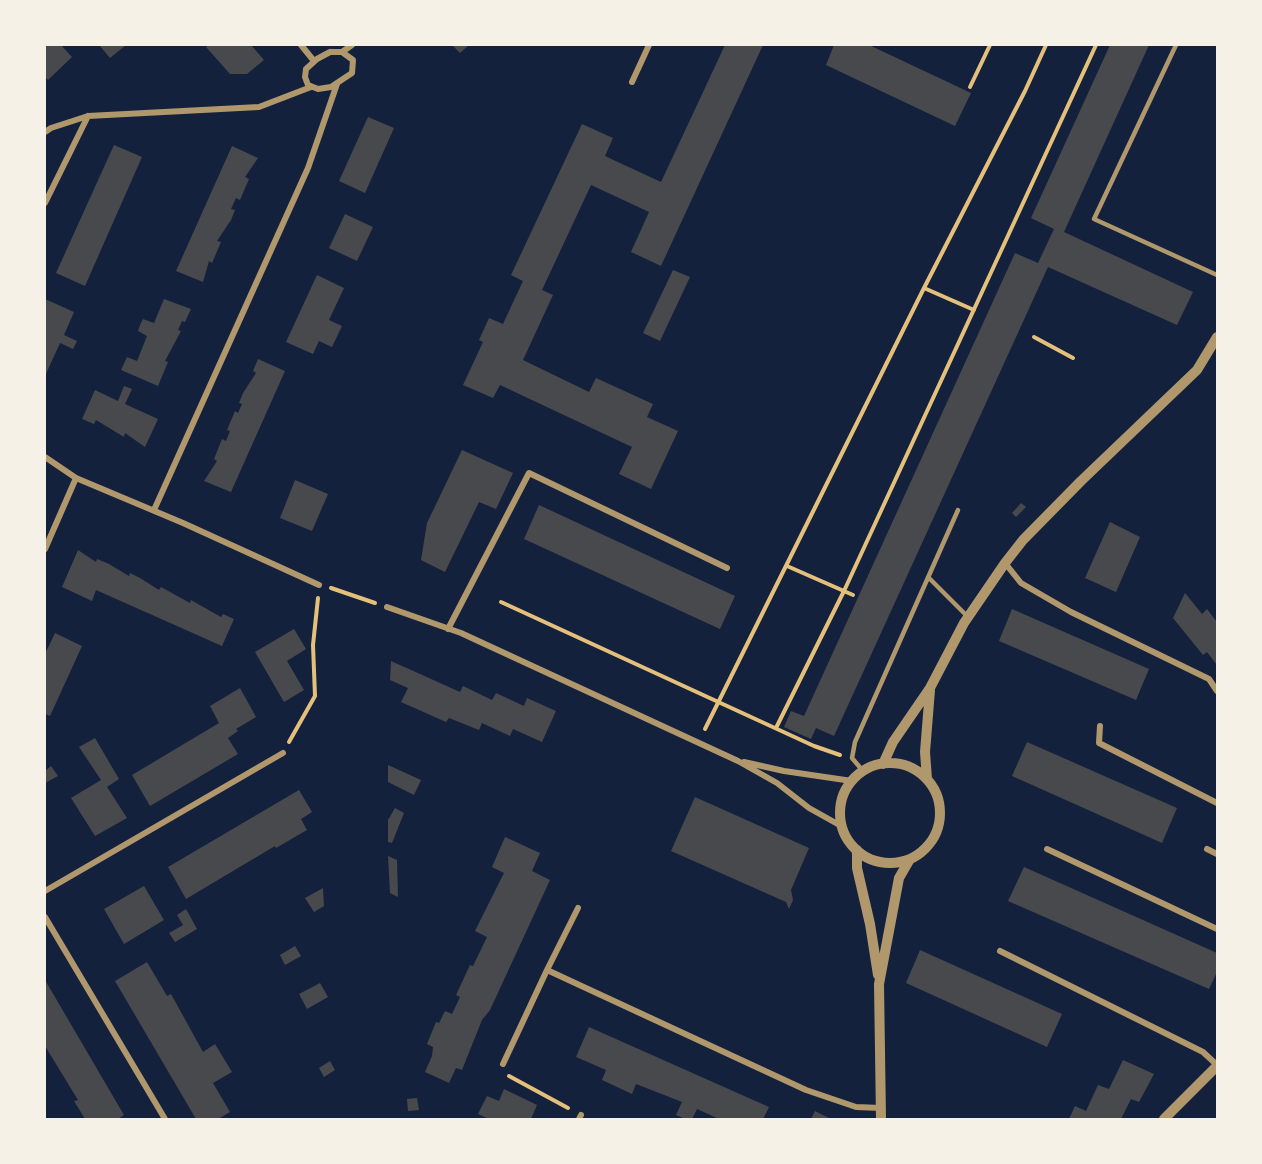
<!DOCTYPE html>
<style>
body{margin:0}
#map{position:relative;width:1262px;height:1164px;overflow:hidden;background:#14213d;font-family:"PT Sans",sans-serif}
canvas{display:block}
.frame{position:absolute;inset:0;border:46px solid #f6f1e7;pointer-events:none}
</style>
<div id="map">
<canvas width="1262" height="1164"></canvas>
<div class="frame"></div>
</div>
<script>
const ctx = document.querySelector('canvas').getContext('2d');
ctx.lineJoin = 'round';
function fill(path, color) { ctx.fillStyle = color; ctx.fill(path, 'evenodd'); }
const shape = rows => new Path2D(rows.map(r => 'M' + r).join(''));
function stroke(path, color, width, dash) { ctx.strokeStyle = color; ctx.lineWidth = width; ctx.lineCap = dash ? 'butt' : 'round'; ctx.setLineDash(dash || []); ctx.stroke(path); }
const building = shape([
 [45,45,61,45,72,57,48,80,45,77],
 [99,45,126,45,110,58],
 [209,45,251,45,264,60,247,74,230,74,206,47],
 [452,45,469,45,460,53],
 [725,45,763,45,661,266,631,252,649,212,591,185,542,290,553,295,523,360,589,392,596,378,653,404,647,417,678,431,651,489,619,474,632,447,500,385,493,398,463,385,483,342,479,340,489,318,503,324,523,281,511,275,582,124,613,138,605,156,661,182],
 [834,45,869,45,971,93,955,126,826,65],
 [1110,45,1149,45,1064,232,1193,292,1177,325,1048,267,834,736,816,728,811,739,784,727,791,711,804,716,1015,253,1038,263,1054,229,1031,218],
 [368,117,394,128,365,193,339,181],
 [114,145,142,157,85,286,56,273],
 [232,146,258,158,245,177,249,179,240,200,236,198,231,209,235,210,231,220,217,241,221,242,212,263,209,261,203,282,176,271],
 [345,214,373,227,357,261,329,248],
 [673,270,690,277,660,341,643,333],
 [317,275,344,288,329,320,342,326,332,347,319,341,313,354,286,342],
 [45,299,74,312,64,335,77,341,73,349,60,343,45,376],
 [164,299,191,309,185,322,182,321,178,330,181,331,165,361,168,362,158,386,121,370,127,357,137,361,147,336,138,331,140,325,143,319,154,323],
 [258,359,285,371,231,492,204,481,217,461,214,459,222,439,226,441,230,431,227,430,235,411,238,413,242,404,239,403,243,393,256,373,253,371],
 [124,386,132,389,125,404,158,419,145,447,125,433,124,437,96,420,94,424,82,419,95,390,118,401],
 [462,450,513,473,496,509,479,502,445,572,421,560,427,523],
 [295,480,328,494,312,531,280,518],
 [1021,503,1026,507,1016,517,1012,513],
 [539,505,735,596,720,629,524,539],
 [1110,522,1140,537,1116,592,1085,578],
 [78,550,96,562,97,559,109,564,129,576,130,573,140,578,159,590,161,587,190,603,191,600,221,617,223,614,234,619,222,646,96,590,92,601,62,587],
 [1185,593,1202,614,1207,609,1217,622,1217,665,1207,652,1203,655,1173,618],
 [1012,609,1149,669,1136,700,999,641],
 [294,629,306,649,287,661,304,690,284,702,255,652],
 [55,633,82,646,50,716,45,714,45,654],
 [391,661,460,692,463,686,492,700,496,693,524,706,527,698,556,711,542,742,513,729,510,736,482,723,479,730,449,718,446,722,401,702,408,688,390,680],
 [240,688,256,717,236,729,238,731,228,738,238,754,150,806,132,775,219,723,210,706],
 [95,738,119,779,107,787,127,818,95,836,71,798,101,780,79,747],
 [1027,742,1177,808,1162,843,1012,776],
 [388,765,421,780,414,795,388,782],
 [51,766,58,776,45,783,45,771],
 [299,790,312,812,301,819,307,830,276,848,275,846,186,899,168,867],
 [695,797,809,848,791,890,793,900,789,909,786,902,671,851],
 [395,808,404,813,392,843,388,842,388,820],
 [505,837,540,853,532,871,550,880,490,1010,482,1020,462,1070,456,1068,449,1083,425,1072,432,1056,433,1047,427,1044,436,1022,439,1023,445,1011,452,1014,460,997,456,995,470,965,473,966,487,937,475,931,504,873,492,867],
 [388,856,397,860,398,897,390,893],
 [1024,867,1217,953,1217,972,1209,989,1008,901],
 [144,886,164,920,124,944,104,909],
 [323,888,324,906,314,912,305,898],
 [186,909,197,929,175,942,169,933,183,925,177,915],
 [295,946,301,956,285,965,280,955],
 [920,950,1062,1014,1047,1047,906,983],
 [147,962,167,996,171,994,203,1052,215,1044,232,1072,213,1083,230,1112,218,1119,196,1119,115,981],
 [45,980,124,1115,118,1119,85,1119,74,1101,78,1100,45,1046],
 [320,983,328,997,307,1009,299,994],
 [589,1027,769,1107,763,1119,719,1119,697,1109,692,1119,685,1119,676,1115,682,1102,636,1084,632,1094,602,1080,606,1070,576,1057],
 [1123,1060,1154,1074,1139,1102,1131,1099,1121,1119,1069,1119,1075,1106,1086,1111,1098,1085,1109,1089],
 [330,1061,335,1070,324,1077,319,1068],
 [504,1089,537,1105,531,1119,489,1119,478,1114,487,1096,499,1101],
 [417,1098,419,1110,408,1111,407,1099],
 [815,1111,831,1119,811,1119]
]);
const path = shape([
 [970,87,990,45],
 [924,288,974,310],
 [1034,337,1073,358],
 [787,566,853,595],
 [331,588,375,603],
 [501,602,814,746,840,755],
 [776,728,844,591,1096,45],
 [705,729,924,288,1025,91,1046,45],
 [289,742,315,696,313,645,318,598],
 [509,1076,568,1108]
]);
const service = shape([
 [1176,45,1094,219,1217,275],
 [928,577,968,617],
 [863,771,852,758,855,742,958,510]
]);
const minor = shape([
 [301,45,314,61],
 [330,52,342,52,353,60,352,73,331,87,318,89,308,85,305,77,306,69,317,59,330,52],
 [342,52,352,45],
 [632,82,649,45],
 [45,132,51,128,88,116,259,107,311,87],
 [45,203,88,116],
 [45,457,76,478,183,523,319,585],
 [154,510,308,168,337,84],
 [45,549,76,478],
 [1005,563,1021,583,1071,612,1209,679,1217,691],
 [387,607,461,633,738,761,777,783,809,808,843,827],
 [448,629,529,473,727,568],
 [1100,726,1099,743,1217,803],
 [744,762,784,771,852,781],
 [1047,849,1217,929],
 [1207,849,1217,854],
 [45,891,283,753],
 [45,917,165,1119],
 [1000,951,1203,1052,1217,1065],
 [547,970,578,908],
 [503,1064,547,970,806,1090,856,1107,881,1108],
 [579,1119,581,1115]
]);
const tertiary = shape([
 '840 813a50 50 0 1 1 100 0a50 50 0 1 1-100 0Z',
 [883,764,893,742,930,688,964,623,1005,563,1023,540,1081,481,1197,370,1217,337],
 [927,779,925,752,930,690],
 [857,850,857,868,870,924,878,975],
 [881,1119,879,984,899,878,910,859],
 [1164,1119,1217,1066]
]);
fill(building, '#48494c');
stroke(path, '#e5c07b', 4);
stroke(service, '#b1986c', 4.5);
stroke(minor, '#b1986c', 6);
stroke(tertiary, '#b1986c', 10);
</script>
